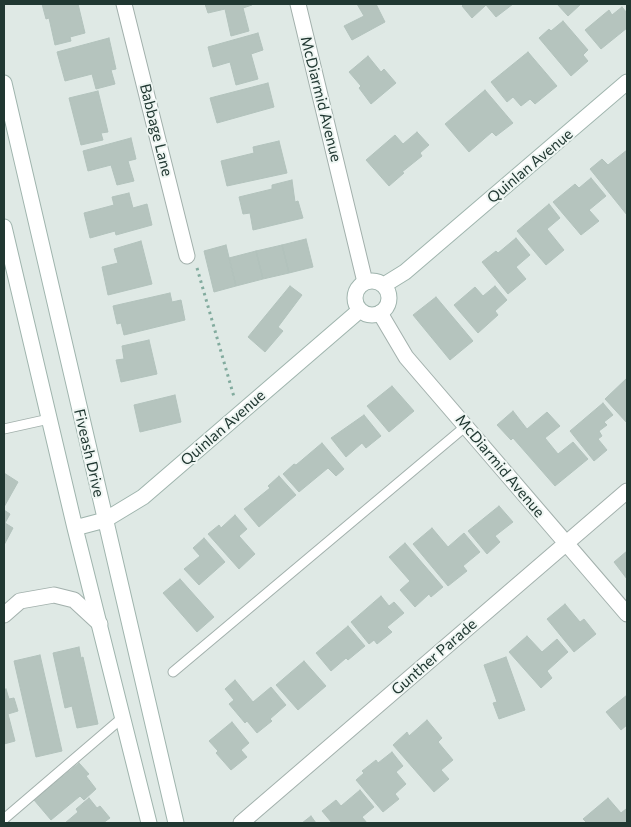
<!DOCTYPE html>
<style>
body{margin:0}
#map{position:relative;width:631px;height:827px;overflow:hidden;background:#dfe9e5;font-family:Commissioner,sans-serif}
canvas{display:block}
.frame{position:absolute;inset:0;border:5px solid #213832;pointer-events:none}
</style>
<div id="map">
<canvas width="631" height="827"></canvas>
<div class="frame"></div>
</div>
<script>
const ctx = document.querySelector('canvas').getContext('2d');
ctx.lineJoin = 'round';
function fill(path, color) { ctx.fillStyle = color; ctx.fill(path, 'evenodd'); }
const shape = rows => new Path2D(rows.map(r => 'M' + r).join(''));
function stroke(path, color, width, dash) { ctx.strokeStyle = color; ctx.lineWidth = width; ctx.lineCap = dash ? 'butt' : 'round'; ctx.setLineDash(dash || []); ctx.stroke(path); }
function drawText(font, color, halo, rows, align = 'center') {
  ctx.font = font + ' Commissioner,sans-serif'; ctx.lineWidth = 4; ctx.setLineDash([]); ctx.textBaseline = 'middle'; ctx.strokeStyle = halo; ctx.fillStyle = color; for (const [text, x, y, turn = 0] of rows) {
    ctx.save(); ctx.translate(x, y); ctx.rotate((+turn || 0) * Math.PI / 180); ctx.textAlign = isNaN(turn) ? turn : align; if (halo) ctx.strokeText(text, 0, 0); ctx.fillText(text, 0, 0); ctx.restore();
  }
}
const building = shape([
 [42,4,78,4,85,33,70,37,71,41,55,45,49,18,46,19,42,4],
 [205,4,252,4,252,5,243,8,249,31,231,36,225,9,208,13,205,4],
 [357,4,376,4,385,22,352,40,344,26,364,16,357,4],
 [464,4,463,4,513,4,496,17,486,5,472,18,462,6,464,4],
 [557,4,581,4,568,16,557,4],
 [622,7,627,13,627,28,601,49,585,30,609,10,612,15,622,7],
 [563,21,588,50,583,55,588,61,571,76,539,38,549,29,551,31,563,21],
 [258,33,263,50,251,54,258,79,236,85,230,62,213,67,208,47,258,33],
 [109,38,116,69,111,70,115,84,96,89,92,74,65,81,57,52,109,38],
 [528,52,557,86,535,104,530,99,521,106,513,97,507,102,491,82,528,52],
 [368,56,381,72,384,69,396,83,371,104,359,88,361,86,349,72,368,56],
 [268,83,274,107,217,123,210,98,268,83],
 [485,90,513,123,496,136,492,132,469,152,445,124,485,90],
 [98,91,108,132,101,133,103,140,81,145,69,98,98,91],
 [417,132,429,145,420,153,422,156,402,172,404,173,389,186,366,160,395,135,403,144,417,132],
 [131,138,136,159,128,161,134,181,117,185,111,165,88,171,83,151,131,138],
 [279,141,287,173,227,186,221,161,254,153,253,147,279,141],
 [627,150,627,215,590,169,602,159,608,165,627,150],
 [591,178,606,196,589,210,599,221,581,235,553,202,575,184,579,188,591,178],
 [292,180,295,202,298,201,303,218,253,230,250,213,243,214,239,197,272,189,272,185,292,180],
 [129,193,133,208,147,204,152,225,116,235,115,231,90,238,84,213,114,205,112,197,129,193],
 [549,204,560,218,547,229,564,250,546,265,517,231,549,204],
 [516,238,530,255,516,267,526,279,508,294,482,262,496,251,498,253,516,238],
 [306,239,313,267,289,273,282,245,306,239],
 [141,241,152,284,108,295,102,267,118,263,114,249,141,241],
 [226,245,236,286,214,292,204,251,226,245],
 [282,245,289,273,263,279,256,251,282,245],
 [256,251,263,279,236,286,229,258,256,251],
 [290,286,302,295,278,327,283,331,265,352,248,337,290,286],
 [495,286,507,300,495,311,498,315,478,333,454,305,475,287,483,296,495,286],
 [170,293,172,302,181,300,185,320,124,335,121,323,117,324,113,306,170,293],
 [436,297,473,341,450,360,413,315,436,297],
 [149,340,157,374,121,382,116,360,124,359,122,346,149,340],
 [627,378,627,423,605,399,627,378],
 [392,386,414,411,389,432,367,406,392,386],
 [175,395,181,422,140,432,134,405,175,395],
 [603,403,613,415,604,422,607,425,599,431,602,436,598,439,607,450,594,461,570,431,603,403],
 [513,411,527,429,547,412,560,426,545,438,558,454,573,442,588,459,555,486,513,438,511,440,497,425,513,411],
 [364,415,381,436,366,448,362,443,346,457,331,438,364,415],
 [322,443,344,469,336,476,328,468,299,492,283,474,294,464,296,465,322,443],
 [4,473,18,482,4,507,4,473],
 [279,476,296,495,259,527,244,509,270,488,268,486,279,476],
 [499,506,513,522,495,536,500,542,487,554,468,531,499,506],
 [4,510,10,514,5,523,13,528,4,545,4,510],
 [235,515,247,529,239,536,255,554,239,569,208,534,219,525,221,528,235,515],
 [432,528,448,547,464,533,480,552,463,566,467,571,448,586,413,544,432,528],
 [204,538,225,562,199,585,184,569,200,556,193,548,204,538],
 [405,543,443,587,431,597,429,594,415,607,400,590,410,581,389,557,405,543],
 [627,551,627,579,614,562,627,551],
 [180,579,214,617,197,632,163,593,180,579],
 [381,596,389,606,394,602,404,613,387,627,392,632,377,644,374,640,369,644,351,622,381,596],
 [565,604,580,622,584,619,596,634,574,652,547,619,565,604],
 [348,626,365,646,348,660,346,658,331,671,316,653,348,626],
 [527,636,542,652,557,639,568,652,547,671,552,678,541,688,509,652,527,636],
 [79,647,81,658,83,657,98,724,77,728,72,706,65,708,53,653,79,647],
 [40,655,62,751,36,757,14,661,40,655],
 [506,657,525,710,499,719,493,703,497,702,484,665,506,657],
 [304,661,326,686,298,710,276,685,304,661],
 [235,680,253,702,271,687,286,705,270,719,272,721,257,733,247,721,245,723,229,704,234,700,225,689,235,680],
 [6,689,9,699,14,698,18,711,8,714,15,741,4,744,4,690,6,689],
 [627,695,627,725,621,730,606,712,627,695],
 [427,720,442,738,438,742,453,760,441,770,449,779,434,792,393,745,407,732,409,736,427,720],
 [232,722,249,743,241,750,247,757,231,770,216,753,218,751,209,741,232,722],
 [392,752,403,766,396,772,406,784,395,794,399,799,383,812,356,780,364,773,362,771,376,760,378,763,392,752],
 [79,763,89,774,86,776,96,789,84,800,80,796,51,820,34,800,79,763],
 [360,790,374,807,362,817,367,823,332,823,322,811,336,800,341,806,360,790],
 [89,798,97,808,100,806,110,818,103,823,65,823,78,812,76,809,89,798],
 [608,798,621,813,626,809,627,810,627,823,587,823,583,819,608,798],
 [311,816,316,823,302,823,311,816]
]);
const path = shape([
 [197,268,234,397]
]);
const lane = shape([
 [4,429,49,419],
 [173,672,466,426],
 [4,819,122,718]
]);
const street = shape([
 [124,4,187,256],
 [298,4,365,282],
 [380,313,406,357,627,614],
 [4,615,20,601,54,595,74,600,100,624],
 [241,823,627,491]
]);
const secondary = shape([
 [4,83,176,823],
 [4,227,75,528,149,823],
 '355 298a17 17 0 1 1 34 0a17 17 0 1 1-34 0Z',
 [384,285,405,272,627,82],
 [75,528,105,520,143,497,360,310]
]);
const streetNames = [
 ["McDiarmid Avenue",321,99,76],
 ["Babbage Lane",156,130,76],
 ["Quinlan Avenue",530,166,-40],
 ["Quinlan Avenue",223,428,-41],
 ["Fiveash Drive",89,453,77],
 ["McDiarmid Avenue",500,466,50],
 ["Gunther Parade",434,657,-41]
];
fill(building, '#b5c4be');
stroke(building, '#b2c2bc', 1);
stroke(lane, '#a2b0ac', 11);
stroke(street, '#a2b0ac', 17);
stroke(secondary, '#9fb4ad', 17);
stroke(path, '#82ab9e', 3, [2.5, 4]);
stroke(lane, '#fff', 9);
stroke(street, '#fff', 15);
stroke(secondary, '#fff', 15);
drawText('15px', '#213832', '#eff6f3', streetNames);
</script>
